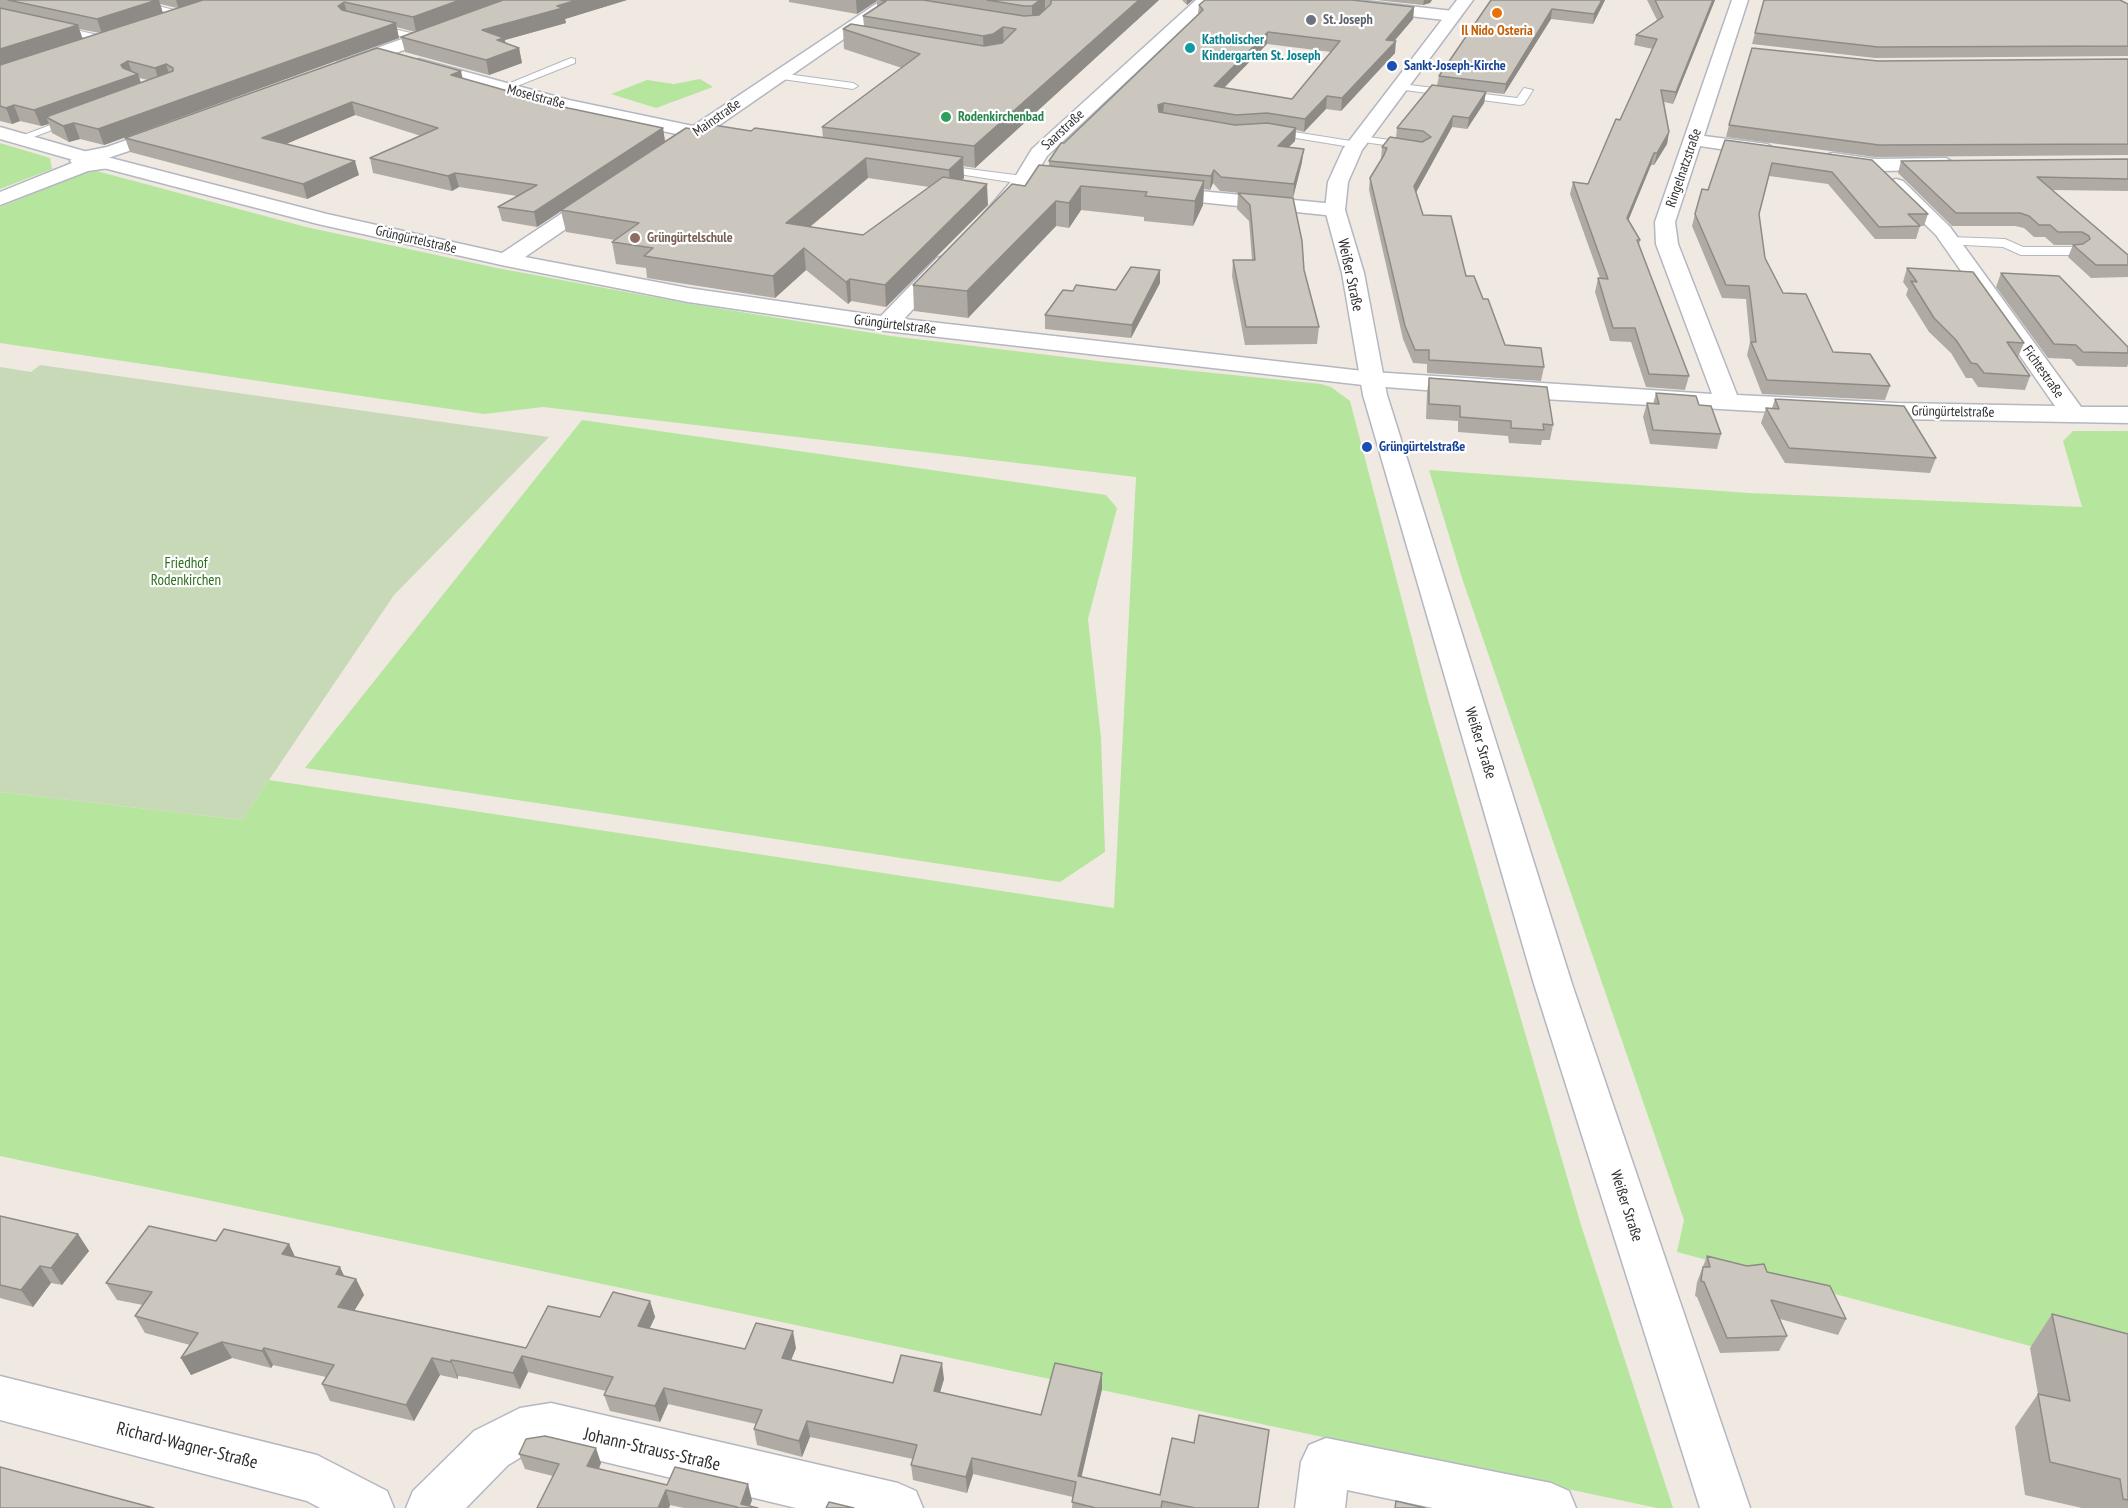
<!DOCTYPE html>
<meta charset="utf-8">
<style>
body{margin:0}
canvas{display:block;background:#efe9e1}
</style>
<canvas width="2128" height="1508"></canvas>
<script>
const ctx = document.querySelector('canvas').getContext('2d');
ctx.lineJoin = 'round';
function fill(path, color) { ctx.fillStyle = color; ctx.fill(path, 'evenodd'); }
const shape = rows => new Path2D(rows.map(r => 'M' + r).join(''));
function stroke(path, color, width, dash) { ctx.strokeStyle = color; ctx.lineWidth = width; ctx.lineCap = dash ? 'butt' : 'round'; ctx.setLineDash(dash || []); ctx.stroke(path); }
function drawText(font, color, halo, rows, align = 'center') {
  ctx.font = font + ' "PT Sans Narrow",sans-serif'; ctx.lineWidth = 4.5; ctx.setLineDash([]); ctx.textBaseline = 'middle'; ctx.strokeStyle = halo; ctx.fillStyle = color; for (const [text, x, y, turn = 0] of rows) {
    ctx.save(); ctx.translate(x, y); ctx.rotate((+turn || 0) * Math.PI / 180); ctx.textAlign = isNaN(turn) ? turn : align; if (halo) ctx.strokeText(text, 0, 0); ctx.fillText(text, 0, 0); ctx.restore();
  }
}
const green = shape([
 [700,79,713,87,656,108,611,94,647,80,674,84],
 [0,143,50,158,52,169,0,189],
 [93,170,306,227,497,268,691,304,891,336,1106,362,1321,384,1331,387,1350,401,1428,700,1581,1225,1673,1508,1657,1508,0,1156,0,792,242,820,269,780,1114,908,1136,477,543,407,484,414,0,343,0,207],
 [582,420,1106,495,1117,508,1088,619,1101,738,1105,852,1060,882,305,768],
 [2073,431,2128,431,2128,1372,1677,1252,1684,1220,1463,581,1429,470,1749,493,2082,507,2063,441]
]);
const cemetery = shape([
 [40,365,549,437,394,595,242,820,0,792,0,367,31,372]
]);
const service = shape([
 [115,0,133,0,191,14,186,17,115,0],
 [372,24,424,36,426,38,421,41,369,29,369,25,372,24],
 [55,25,110,38,112,40,107,43,52,30,52,26,55,25],
 [571,58,575,59,575,63,507,90,498,88,571,58],
 [779,73,853,83,858,86,853,89,775,78,775,74,779,73],
 [1401,84,1517,98,1524,88,1533,90,1524,104,1520,105,1397,89,1397,85,1401,84],
 [72,117,81,119,23,141,13,139,72,117],
 [1269,128,1357,142,1363,145,1357,148,1265,133,1263,131,1269,128],
 [1361,136,1412,143,1418,146,1412,149,1357,141,1355,139,1361,136],
 [937,165,1023,176,1029,180,1023,184,933,170,931,168,937,165],
 [1950,237,2005,239,2023,247,2077,247,2083,251,2077,255,2021,255,2003,247,1946,244,1946,238,1950,237]
]);
const minor = shape([
 [882,0,900,0,669,160,662,162,652,156,681,135,560,109,413,68,410,64,419,59,569,100,693,126,882,0],
 [1196,0,1213,0,1047,156,1030,184,997,222,983,222,980,218,1015,177,1032,149,1196,0],
 [1307,0,1356,0,1453,11,1461,16,1453,21,1315,5,1307,0],
 [1732,0,1748,0,1704,136,1767,144,1777,150,1767,156,1700,146,1675,222,1678,244,1737,395,1897,403,2055,406,1936,235,1889,189,1886,185,1889,181,1896,179,1903,181,1950,227,2081,407,2128,407,2128,423,1897,419,1543,399,1372,386,886,331,688,302,506,266,318,224,100,167,97,163,107,157,327,214,502,253,594,192,601,190,608,192,611,196,608,200,525,257,688,288,881,316,937,258,945,256,953,258,956,263,904,319,1372,372,1712,394,1656,244,1655,222,1732,0],
 [0,127,91,153,94,157,84,163,0,139,0,127],
 [1833,153,1875,159,1946,158,1956,164,1946,170,1875,171,1826,163,1823,159,1826,155,1833,153],
 [1158,187,1335,204,1342,206,1345,210,1342,214,1335,216,1151,197,1148,193,1151,189,1158,187],
 [0,1376,317,1455,387,1491,394,1508,320,1508,307,1501,0,1420,0,1376],
 [551,1403,898,1483,916,1491,923,1508,796,1508,551,1449,528,1453,508,1465,466,1508,406,1508,413,1491,474,1431,520,1408,551,1403],
 [1326,1438,1551,1483,1569,1491,1576,1508,1433,1508,1347,1490,1345,1508,1295,1508,1301,1462,1309,1445,1326,1438]
]);
const tertiary = shape([
 [510,0,533,0,531,3,350,70,344,71,335,66,338,62,510,0],
 [1457,0,1473,0,1362,150,1348,182,1345,210,1364,273,1387,395,1572,984,1750,1508,1700,1508,1534,984,1363,395,1342,273,1325,210,1328,182,1343,149,1457,0],
 [169,125,176,127,178,131,176,135,105,159,112,164,109,168,88,171,0,205,0,192,72,163,70,161,77,153,107,147,169,125]
]);
const wall = shape([
 [0,0,627,0,565,19,566,23,505,40,505,43,519,48,522,63,489,75,405,52,401,37,415,32,396,27,399,38,104,145,80,139,69,142,52,133,49,124,41,126,20,121,12,124,0,121],
 [160,4,177,8,163,13],
 [79,29,100,33,82,39],
 [139,78,148,80,141,83],
 [789,0,1159,0,975,168,963,166,964,178,962,180,988,205,886,307,851,301,848,304,806,270,775,298,647,278,646,268,616,264,612,242,615,240,566,232,561,211,537,227,502,221,498,207,517,196,459,187,452,191,373,173,370,158,421,136,355,115,286,144,359,175,307,199,130,152,125,138,463,79,568,108,663,128,665,141,698,130,751,131,823,138,822,127,902,68,844,49,843,29,864,26,863,16,877,7,877,1,857,14,789,2],
 [868,178,929,187,863,235,810,227],
 [1182,0,1193,0,1187,5],
 [1376,0,1432,0,1430,3,1423,5],
 [1491,0,1605,0,1593,24,1551,19,1504,94,1486,92,1484,103,1467,129,1452,127,1416,192,1423,215,1483,299,1505,345,1544,367,1541,381,1427,373,1427,364,1413,363,1403,339,1369,190,1370,178,1382,159,1381,159,1382,147,1396,138,1397,128,1437,85,1439,76],
 [1647,0,1715,0,1673,104,1664,102,1669,132,1667,144,1654,165,1651,165,1628,220,1640,240,1639,245,1689,376,1685,390,1646,387,1631,342,1610,341,1595,292,1598,278,1600,278,1570,194,1573,182,1588,184,1620,120,1653,49,1634,45,1636,35,1657,20],
 [1764,0,2128,4,2128,56,1875,58,1752,44],
 [1199,5,1414,7,1413,19,1394,41,1395,53,1341,111,1326,109,1304,132,1296,130,1295,141,1288,147,1302,162,1293,198,1220,191,1213,183,1210,190,1204,189,1203,205,1193,226,1144,221,1144,217,1081,210,1069,228,1056,226,968,318,914,311,913,285,1049,166,1049,161,1064,143,1198,14],
 [1267,44,1331,52,1292,99,1224,88],
 [2128,59,2128,155,1875,157,1726,137,1729,125,1878,61],
 [1725,140,1872,160,1928,214,1924,226,1920,226,1916,239,1875,239,1828,184,1769,176,1759,214,1765,258,1783,293,1833,352,1890,386,1885,400,1762,394,1747,355,1750,342,1746,299,1722,298,1692,226,1695,214,1708,190],
 [2128,159,2128,191,2052,190,2128,255,2128,277,2091,278,2068,257,2073,245,2054,245,2045,237,2034,237,2024,228,2015,226,1952,226,1898,173,1901,161],
 [1238,193,1293,198,1304,270,1319,327,1317,344,1245,345,1232,276,1233,260,1252,260,1249,221,1237,209],
 [1907,268,2024,343,2018,357,2017,357,2030,376,2025,390,1978,387,1972,378,1966,378,1951,353,1929,332,1906,295,1908,289,1903,282],
 [1160,270,1160,283,1131,338,1045,329,1045,315,1073,291,1116,290],
 [2001,273,2128,347,2128,364,2127,367,2077,366,2071,359,2048,358,1996,287],
 [1429,378,1553,425,1550,440,1542,440,1541,445,1509,443,1508,436,1458,432,1458,421,1426,419,1427,392],
 [1656,393,1699,405,1721,434,1717,449,1650,444,1643,417,1647,403,1653,404],
 [1775,399,1936,458,1930,473,1785,463,1761,423,1766,408,1772,408],
 [0,1216,78,1234,89,1251,62,1285,51,1283,33,1307,0,1298],
 [216,1241,289,1244,295,1257,344,1276,356,1279,364,1295,354,1311,526,1348,600,1317,650,1301,655,1317,650,1328,745,1349,796,1348,791,1360,893,1383,944,1379,940,1393,1041,1415,1102,1373,1102,1389,1081,1477,1160,1495,1258,1508,1072,1508,1073,1497,973,1474,967,1493,913,1480,911,1465,913,1459,810,1437,802,1457,757,1445,754,1429,756,1424,668,1404,660,1422,610,1411,604,1395,606,1391,528,1372,520,1389,465,1377,458,1376,458,1379,440,1375,414,1421,330,1401,322,1384,326,1377,273,1365,271,1368,232,1358,191,1375,181,1358,190,1345,145,1333,135,1316,143,1305,117,1300,106,1283],
 [1707,1256,1767,1272,1846,1319,1838,1335,1780,1319,1787,1336,1779,1351,1720,1353,1697,1297,1695,1296,1697,1282],
 [2052,1314,2128,1334,2128,1508,2082,1508,2025,1495,2015,1427,2038,1394,2030,1348],
 [519,1454,601,1463,599,1469,667,1485,752,1500,750,1506,758,1508,684,1508,670,1505,669,1508,537,1508,553,1476,525,1469]
]);
const shadedWall = shape([
 [157,0,159,0,163,14,102,34,97,19],
 [176,0,207,0,179,9],
 [460,0,503,0,416,32,413,17],
 [577,0,627,0,565,19,566,23,505,40,507,52,519,48,522,63,489,75,486,60,482,30],
 [856,0,876,0,877,1,857,14],
 [1040,0,1045,0,1045,16,1032,25,1032,6],
 [1139,0,1159,0,975,168,974,146],
 [1187,0,1193,0,1187,5],
 [1424,0,1432,0,1430,3,1423,5],
 [1602,0,1605,0,1593,24,1594,14],
 [1713,0,1715,0,1673,104,1676,92],
 [344,2,348,16,338,6],
 [1414,7,1413,19,1385,52,1386,40],
 [1552,9,1551,19,1504,94,1506,84],
 [396,23,399,38,104,145,98,129],
 [78,25,83,40,0,67,0,49],
 [1003,27,1004,46,984,56,983,36],
 [1268,32,1267,44,1213,99,1214,86],
 [1396,41,1395,53,1341,111,1342,98],
 [128,61,133,75,138,74,143,89,46,117,49,124,41,126,34,110,121,65],
 [166,64,171,80,160,84,155,68],
 [461,71,464,84,451,75],
 [1486,92,1484,103,1467,129,1469,118],
 [1327,96,1326,109,1304,132,1305,119],
 [352,102,355,115,267,152,262,138],
 [1164,103,1163,116,1157,118,1158,105],
 [14,105,20,121,12,124,6,108],
 [1453,116,1452,127,1413,198,1414,186],
 [74,123,80,139,69,142,63,126],
 [663,128,665,142,537,227,534,212],
 [1296,128,1295,141,1276,160,1278,146],
 [1669,132,1667,144,1654,165,1657,153],
 [1304,149,1302,162,1293,198,1294,184],
 [1654,153,1651,165,1624,231,1627,218],
 [963,157,964,178,950,191,949,170],
 [866,158,868,178,788,245,786,223],
 [355,161,359,175,307,199,303,184],
 [1214,170,1213,183,1210,190,1211,176],
 [455,173,459,187,452,191,448,176],
 [1204,181,1203,205,1193,226,1195,201],
 [987,184,988,205,886,307,885,285],
 [1081,186,1081,210,1069,228,1069,203],
 [1056,201,1056,226,968,318,967,291],
 [804,248,806,270,775,298,773,276],
 [1160,270,1160,283,1131,338,1132,325],
 [850,279,851,301,848,304,846,282],
 [78,1234,89,1251,62,1285,51,1268],
 [289,1244,297,1261,282,1254],
 [40,1266,51,1283,33,1307,21,1290],
 [340,1267,348,1284,336,1274],
 [356,1279,364,1295,346,1324,338,1307],
 [650,1301,655,1317,643,1342,638,1326],
 [793,1331,796,1348,785,1375,782,1358],
 [222,1342,232,1358,191,1375,181,1358],
 [264,1348,273,1365,271,1368,262,1351],
 [522,1356,528,1372,520,1389,513,1373],
 [432,1358,440,1375,414,1421,406,1405],
 [451,1360,458,1376,458,1379,451,1362],
 [942,1363,944,1379,935,1408,934,1391],
 [1102,1373,1102,1389,1078,1492,1078,1476],
 [664,1388,668,1404,660,1422,655,1406],
 [807,1421,810,1437,802,1457,799,1441],
 [596,1448,601,1463,593,1481,587,1466],
 [972,1458,973,1474,967,1493,966,1477],
 [748,1484,752,1500,749,1508,741,1504],
 [666,1490,670,1505,669,1508,658,1508]
]);
const building = shape([
 [8,0,157,0,97,19,8,0],
 [203,0,460,0,413,17,344,2,338,6,342,10,396,23,98,129,74,123,63,126,46,117,173,71,173,68,166,64,155,68,128,61,121,65,123,68,138,74,34,110,14,105,6,108,0,106,0,65,203,0],
 [503,0,577,0,557,6,563,8,482,30,504,38,497,40,519,48,486,60,401,37,503,0],
 [881,0,923,0,1024,16,1039,15,1051,4,1051,0,1139,0,974,146,822,127,920,54,843,29,851,24,984,46,1002,43,1016,29,1003,27,993,34,983,36,863,16,886,1,881,0],
 [987,0,1040,0,1032,6,1024,6,987,0],
 [1205,0,1352,0,1414,7,1386,40,1396,41,1342,98,1327,96,1305,119,1267,113,1236,115,1164,103,1158,105,1159,112,1235,125,1267,123,1296,128,1278,146,1304,149,1294,184,1221,177,1214,170,1211,176,1049,161,1061,143,1064,143,1203,10,1199,5,1205,0],
 [1268,32,1340,41,1292,99,1214,86,1268,32],
 [1491,0,1602,0,1594,14,1552,9,1506,84,1439,76,1491,0],
 [1655,0,1713,0,1676,92,1661,90,1669,132,1657,153,1654,153,1627,218,1640,240,1637,240,1689,376,1649,374,1635,328,1613,328,1598,278,1608,279,1573,182,1588,184,1616,119,1620,120,1657,39,1636,35,1663,17,1655,0],
 [1764,0,2120,0,2128,4,2128,46,1878,47,1755,33,1764,0],
 [0,8,78,25,0,49,0,8],
 [377,48,461,71,451,75,568,108,663,128,534,212,498,207,537,185,455,173,448,176,370,158,438,128,352,102,262,138,355,161,303,184,125,138,377,48],
 [1752,48,1878,61,2128,59,2128,144,1879,145,1729,125,1752,48],
 [1432,85,1486,92,1469,118,1453,116,1414,186,1423,215,1451,216,1466,276,1474,276,1483,299,1488,299,1505,345,1541,348,1544,367,1429,360,1429,350,1415,350,1405,326,1370,178,1384,155,1387,148,1382,147,1390,137,1422,142,1431,137,1423,131,1397,128,1432,85],
 [707,124,751,131,755,128,963,157,949,170,866,158,786,223,863,235,943,177,987,184,885,285,850,279,846,282,804,248,773,276,644,256,653,248,612,242,639,223,561,210,686,128,698,130,707,124],
 [1725,140,1872,160,1928,214,1908,214,1920,226,1879,227,1832,172,1772,163,1759,214,1765,258,1783,293,1806,294,1833,352,1870,354,1890,386,1767,380,1751,342,1756,342,1749,286,1726,285,1695,214,1702,189,1708,190,1725,140],
 [2128,159,2128,179,2037,177,2128,255,2128,265,2096,265,2073,245,2083,244,2090,239,2089,236,2082,232,2058,232,2050,225,2039,225,2029,216,2020,213,1956,213,1901,161,2128,159],
 [1039,165,1204,181,1195,201,1145,196,1147,192,1081,186,1069,203,1056,201,967,291,913,285,1012,184,1025,186,1039,165],
 [1238,193,1293,198,1302,241,1304,270,1319,327,1246,327,1233,260,1255,260,1250,205,1238,193],
 [1131,267,1160,270,1132,325,1045,315,1063,290,1073,291,1076,285,1116,290,1131,267],
 [1907,268,1973,272,2024,343,2007,342,2030,376,1984,373,1977,364,1971,363,1956,340,1934,318,1911,281,1917,282,1907,268],
 [2001,273,2059,276,2128,347,2128,353,2083,352,2076,345,2054,344,2001,273],
 [1429,378,1547,387,1553,425,1543,424,1544,430,1511,428,1511,421,1460,417,1460,406,1429,404,1429,378],
 [1656,393,1696,396,1699,405,1711,406,1721,434,1653,430,1647,403,1659,404,1656,393],
 [1775,399,1904,406,1936,458,1789,448,1766,408,1779,409,1775,399],
 [0,1216,78,1234,51,1268,40,1266,21,1290,0,1285,0,1216],
 [149,1226,216,1241,224,1229,289,1244,282,1254,340,1267,336,1274,356,1279,338,1307,526,1348,548,1306,600,1317,613,1292,650,1301,638,1326,745,1349,756,1323,793,1331,782,1358,893,1383,901,1355,942,1363,934,1391,1041,1415,1055,1363,1102,1373,1078,1476,1160,1495,1172,1438,1194,1443,1199,1415,1269,1430,1258,1508,1195,1508,1162,1501,1161,1508,1096,1508,1072,1502,1076,1482,972,1458,966,1477,911,1465,917,1445,807,1421,799,1441,754,1429,762,1410,664,1388,655,1406,604,1395,613,1377,522,1356,513,1373,458,1361,451,1360,451,1362,432,1358,406,1405,322,1384,334,1365,264,1348,262,1351,222,1342,181,1358,198,1333,135,1316,152,1292,106,1283,149,1226],
 [1707,1256,1747,1266,1764,1264,1767,1272,1830,1286,1846,1319,1771,1300,1787,1336,1727,1338,1704,1282,1701,1281,1703,1267,1710,1267,1707,1256],
 [2052,1314,2128,1334,2128,1500,2123,1499,2120,1479,2050,1462,2038,1394,2070,1401,2052,1314],
 [545,1436,596,1448,587,1466,667,1485,675,1467,748,1484,741,1504,758,1508,736,1508,737,1507,666,1490,658,1508,537,1508,559,1464,519,1454,526,1439,545,1436],
 [0,1467,154,1508,0,1508,0,1467],
 [1396,1501,1425,1508,1395,1508,1396,1501],
 [829,1502,854,1508,826,1508,829,1502]
]);
const markers = [
 [1497,13,6,"#e8710a"],
 [1311,20,6,"#6b7280"],
 [1190,48,6,"#0f9aa8"],
 [1392,66,6,"#1a4fb4"],
 [946,117,6,"#2e9e5b"],
 [635,238,6,"#8d6e63"],
 [1367,447,6,"#1a4fb4"]
];
const farWorshipnames = [
 ["St. Joseph",1323,20]
];
const farFoodnames = [
 ["Il Nido Osteria",1497,31]
];
const farCulturenames = [
 ["Katholischer",1202,40],
 ["Kindergarten St. Joseph",1202,56]
];
const farTransitnames = [
 ["Sankt-Joseph-Kirche",1404,66],
 ["Grüngürtelstraße",1379,447]
];
const farStreetnames = [
 ["Moselstraße",536,97,15],
 ["Mainstraße",717,118,-35],
 ["Saarstraße",1063,130,-43],
 ["Ringelnatzstraße",1684,168,-71],
 ["Grüngürtelstraße",416,240,13],
 ["Grüngürtelstraße",895,325,7],
 ["Fichtestraße",2043,372,55],
 ["Grüngürtelstraße",1953,412,1]
];
const farLeisurenames = [
 ["Rodenkirchenbad",958,117]
];
const farEducationnames = [
 ["Grüngürtelschule",647,238]
];
const streetNames = [
 ["Weißer Straße",1350,275,78],
 ["Weißer Straße",1480,743,73],
 ["Weißer Straße",1626,1206,72]
];
const parkNames = [
 ["Friedhof",186,564],
 ["Rodenkirchen",186,581]
];
const nearStreetnames = [
 ["Richard-Wagner-Straße",187,1446,14],
 ["Johann-Strauss-Straße",652,1450,13]
];
fill(green, '#b6e59e');
fill(cemetery, '#c8d9b8');
stroke(service, '#b4b7c1', 2);
stroke(minor, '#b4b7c1', 3);
stroke(tertiary, '#b4b7c1', 3);
fill(service, '#fff');
fill(minor, '#fff');
fill(tertiary, '#fff');
fill(wall, '#afaba4');
fill(shadedWall, '#8e8b86');
fill(building, '#cbc7bf');
stroke(building, '#8e8b86', 1.5);
for (const [x, y, r, color] of markers) { const dot = new Path2D(); dot.arc(x, y, r, 0, 2 * Math.PI); ctx.fillStyle = color; ctx.fill(dot); stroke(dot, '#fff', 2); }
drawText('bold 14px', '#5b616d', '#fff', farWorshipnames, 'left');
drawText('bold 14px', '#c56008', '#fff', farFoodnames);
drawText('bold 14px', '#0d838f', '#fff', farCulturenames, 'left');
drawText('bold 14px', '#164399', '#fff', farTransitnames, 'left');
drawText('14px', '#2e2e2e', '#fff', farStreetnames);
drawText('bold 14px', '#27864d', '#fff', farLeisurenames, 'left');
drawText('bold 14px', '#785e54', '#fff', farEducationnames, 'left');
drawText('15px', '#2e2e2e', '#fff', streetNames);
drawText('15px', '#2c6e1b', '#fff', parkNames);
drawText('18px', '#2e2e2e', '#fff', nearStreetnames);
</script>
